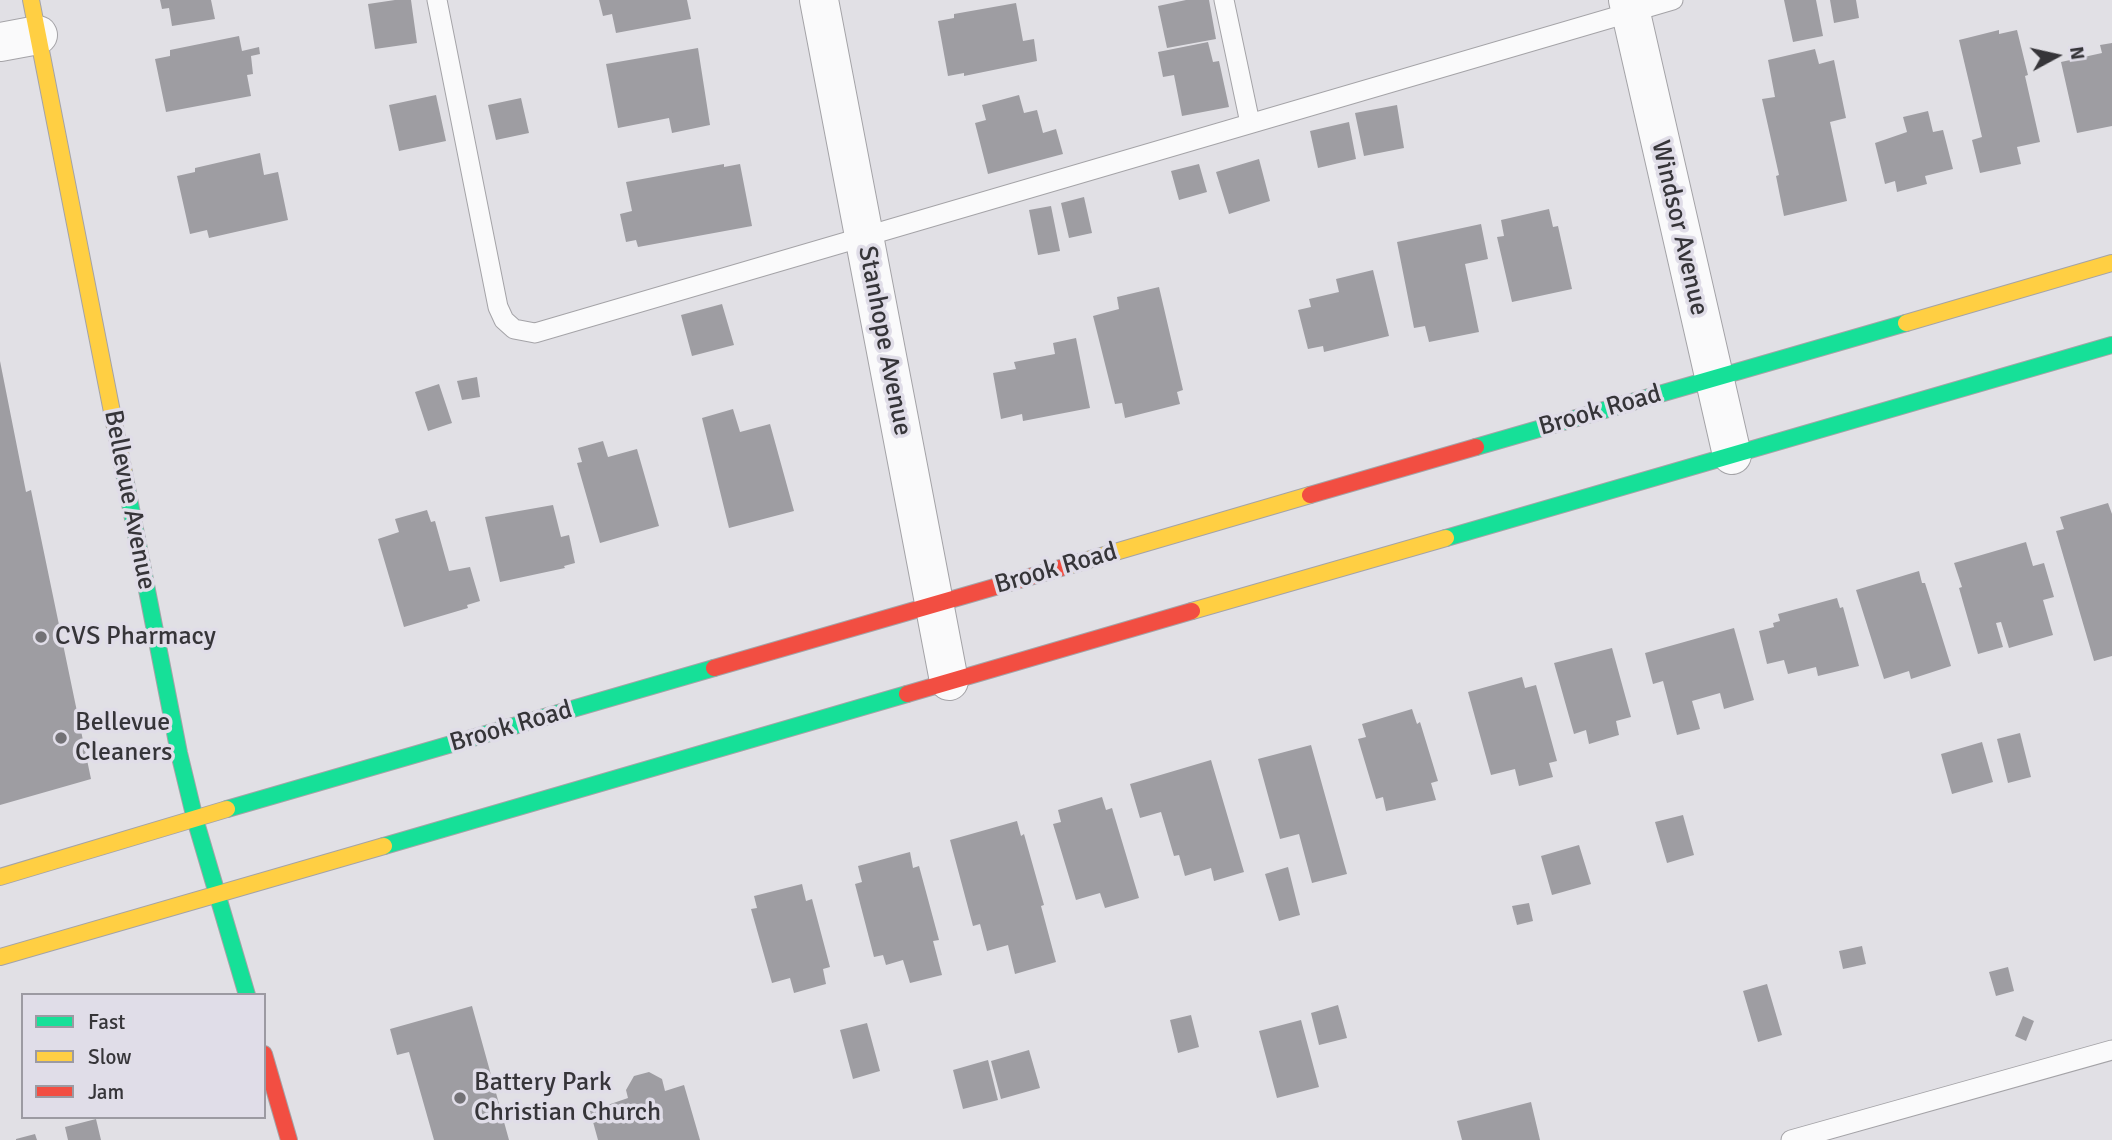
<!DOCTYPE html>
<style>
body{margin:0}
#map{position:relative;width:2112px;height:1140px;overflow:hidden;background:#e1e0e5;font-family:Signika,sans-serif}
canvas{display:block}
.legend{position:absolute;left:21px;top:993px;width:245px;height:126px;box-sizing:border-box;background:#e0dde8;border:2px solid #9c9aa2;margin:0;padding:9px 12px;list-style:none;font-size:21px;color:#363539}
.legend li{display:flex;align-items:center;gap:14px;height:35px}
.legend b{width:35px;border:2px solid #9c9aa2}
.north{position:absolute;left:2021px;top:21px;width:70px;height:70px;-webkit-text-stroke:5px #e0dde8;paint-order:stroke;rotate:82deg;font-size:19px;font-weight:700;line-height:28px;text-align:center;color:#363539}
.north::after{content:'';display:block;margin:auto;width:24px;height:32px;background:#363539;clip-path:polygon(50% 0,100% 100%,50% 72%,0 100%)}
</style>
<div id="map">
<canvas width="2112" height="1140"></canvas>
<ul class="legend">
<li><b style="height:9px;background:#16e098"></b>Fast</li>
<li><b style="height:9px;background:#ffcf43"></b>Slow</li>
<li><b style="height:9px;background:#f24e42"></b>Jam</li>
</ul>
<div class="north">N</div>
</div>
<script>
const ctx = document.querySelector('canvas').getContext('2d');
ctx.lineJoin = 'round';
function fill(path, color) { ctx.fillStyle = color; ctx.fill(path, 'evenodd'); }
const shape = rows => new Path2D(rows.map(r => 'M' + r).join(''));
function stroke(path, color, width, dash) { ctx.strokeStyle = color; ctx.lineWidth = width; ctx.lineCap = dash ? 'butt' : 'round'; ctx.setLineDash(dash || []); ctx.stroke(path); }
function drawText(font, color, halo, rows, align = 'center') {
  ctx.font = font + ' Signika,sans-serif'; ctx.lineWidth = 7; ctx.setLineDash([]); ctx.textBaseline = 'middle'; ctx.strokeStyle = halo; ctx.fillStyle = color; for (const [text, x, y, turn = 0] of rows) {
    ctx.save(); ctx.translate(x, y); ctx.rotate((+turn || 0) * Math.PI / 180); ctx.textAlign = isNaN(turn) ? turn : align; if (halo) ctx.strokeText(text, 0, 0); ctx.fillText(text, 0, 0); ctx.restore();
  }
}
const building = shape([
 [160,0,211,0,215,19,172,26,169,8,162,9],
 [395,0,411,0,417,43,375,49,368,4],
 [599,0,687,0,691,19,616,33,612,14,603,16],
 [1186,0,1209,0,1216,39,1167,48,1158,6],
 [1784,0,1816,0,1823,36,1793,42],
 [1830,0,1856,0,1859,18,1834,23],
 [1016,3,1023,41,1034,39,1037,61,964,76,964,73,948,76,938,21,954,18,954,14],
 [1999,30,1999,34,2017,30,2028,75,2025,76,2040,142,2017,147,2021,164,1980,173,1972,140,1982,137,1959,40],
 [239,36,242,51,259,47,260,54,251,56,253,74,247,75,251,96,166,112,155,59,170,56,170,50],
 [1208,42,1213,62,1219,61,1229,107,1182,116,1174,75,1163,77,1158,52],
 [2112,43,2112,126,2077,133,2061,62,2102,53,2100,45],
 [698,48,710,125,672,133,669,118,618,128,606,64],
 [1815,49,1819,64,1834,60,1846,118,1830,122,1847,201,1784,216,1776,176,1779,175,1762,99,1775,97,1768,60],
 [436,95,446,141,399,151,389,105],
 [1019,95,1024,113,1037,110,1043,133,1056,129,1063,154,988,174,975,123,986,120,982,105],
 [521,98,529,133,496,140,488,105],
 [1397,105,1404,148,1364,156,1355,113],
 [1928,111,1933,132,1943,130,1953,169,1925,176,1927,184,1897,192,1895,181,1885,184,1875,143,1907,132,1903,117],
 [1349,122,1356,159,1318,168,1310,131],
 [260,153,264,175,278,172,288,220,209,238,207,230,190,234,177,176,195,172,195,168],
 [1259,159,1270,201,1229,214,1216,172],
 [724,164,724,167,740,164,752,226,638,247,636,240,626,242,620,214,632,211,626,182],
 [1199,164,1207,192,1179,200,1171,171],
 [1084,197,1092,233,1069,238,1061,203],
 [1051,206,1060,251,1038,255,1029,210],
 [1549,209,1553,227,1558,226,1572,289,1512,302,1497,237,1504,236,1501,220],
 [1481,224,1488,259,1465,264,1479,332,1429,342,1425,326,1414,328,1397,242],
 [1373,270,1389,336,1324,352,1323,346,1308,349,1298,310,1311,307,1309,299,1339,292,1336,279],
 [1159,287,1183,390,1177,392,1180,404,1125,418,1122,403,1115,404,1093,316,1119,309,1117,297],
 [722,304,734,345,692,356,681,315],
 [1076,338,1090,408,1023,421,1022,414,1001,419,993,373,1016,369,1014,362,1055,354,1053,343],
 [0,361,26,492,31,490,91,779,0,805],
 [477,377,480,397,462,400,457,381],
 [439,384,452,423,428,431,415,392],
 [733,409,740,432,770,424,794,511,729,528,702,418],
 [603,441,608,457,637,449,659,526,600,543,577,463,582,462,578,448],
 [2108,503,2112,514,2112,656,2094,661,2056,531,2064,529,2060,517],
 [553,505,561,537,569,535,575,563,564,566,565,568,500,582,485,517],
 [427,510,431,522,435,521,449,571,470,567,480,601,467,605,468,608,404,627,378,539,399,532,395,519],
 [2026,542,2033,566,2044,563,2054,597,2043,600,2053,635,2009,648,2001,622,1996,623,2003,647,1978,654,1959,588,1962,587,1954,563],
 [1919,571,1922,583,1925,583,1951,666,1911,679,1909,671,1884,679,1856,590],
 [1837,598,1840,608,1843,607,1859,666,1818,676,1816,667,1788,674,1784,660,1767,664,1759,631,1774,627,1773,623,1780,621,1778,614],
 [1734,628,1754,700,1724,709,1720,693,1692,701,1700,729,1677,735,1663,681,1653,684,1645,653],
 [1612,648,1631,717,1616,721,1619,735,1589,744,1586,730,1574,734,1554,663],
 [1522,677,1525,688,1536,685,1557,761,1549,763,1553,777,1519,786,1515,769,1491,775,1468,692],
 [1412,709,1417,724,1420,722,1438,781,1431,783,1436,800,1386,811,1383,797,1376,799,1358,739,1366,737,1362,724],
 [2020,733,2031,777,2008,783,1997,739],
 [1982,742,1993,782,1952,794,1941,754],
 [1311,745,1347,874,1312,883,1299,834,1280,839,1258,759],
 [1211,760,1244,872,1214,881,1211,868,1185,876,1179,855,1174,856,1161,812,1140,818,1130,784],
 [1102,797,1106,810,1112,808,1139,898,1105,908,1100,893,1076,900,1053,824,1061,822,1058,810],
 [1683,815,1694,855,1667,863,1655,822],
 [1017,821,1021,836,1024,834,1044,905,1041,906,1056,962,1015,974,1008,945,987,951,980,924,973,926,950,840],
 [1579,845,1591,884,1552,895,1541,856],
 [910,852,913,868,919,866,939,940,933,941,942,975,910,983,903,960,886,965,883,955,874,957,855,884,862,882,858,866],
 [1288,867,1300,915,1279,921,1265,874],
 [802,884,806,901,812,899,830,967,823,969,826,984,794,993,790,978,772,983,751,909,757,908,754,896],
 [1529,903,1533,921,1517,925,1512,906],
 [1862,946,1866,964,1843,969,1839,951],
 [2008,967,2014,991,1996,996,1989,972],
 [1767,984,1782,1035,1758,1042,1743,991],
 [1338,1005,1347,1038,1319,1045,1311,1013],
 [472,1006,509,1140,434,1140,409,1052,397,1055,390,1029],
 [1191,1015,1199,1047,1178,1053,1170,1020],
 [2023,1016,2034,1021,2026,1041,2015,1036],
 [1301,1020,1319,1087,1277,1098,1259,1031],
 [867,1023,880,1071,853,1079,840,1030],
 [1029,1050,1040,1088,1001,1099,991,1061],
 [988,1060,998,1100,963,1109,953,1070],
 [649,1072,662,1079,665,1091,684,1085,700,1140,598,1140,590,1111,628,1098,626,1090,634,1076],
 [1531,1102,1540,1140,1462,1140,1457,1121],
 [96,1119,101,1140,68,1140,65,1127],
 [35,1134,37,1140,16,1140,16,1139]
]);
const lane = shape([
 [437,0,498,307,504,320,514,329,535,333,1673,0],
 [1224,0,1250,123],
 [1791,1140,2112,1050]
]);
const street = shape([
 [819,0,949,681],
 [1628,0,1732,455],
 [0,42,38,35]
]);
const fast = shape([
 [1476,447,1906,323],
 [124,473,179,753,195,819,247,995],
 [1446,538,2112,345],
 [227,809,714,668],
 [384,846,907,694]
]);
const slow = shape([
 [31,0,124,473],
 [1906,323,2112,263],
 [1064,567,1310,495],
 [1192,611,1446,538],
 [0,877,227,809],
 [0,957,384,846]
]);
const jam = shape([
 [1310,495,1476,447],
 [714,668,1064,567],
 [907,694,1192,611],
 [264,1054,289,1140]
]);
const markers = [
 [41,637,7,"#727175"],
 [61,738,7,"#727175"],
 [460,1098,7,"#727175"]
];
const streetNames = [
 ["Windsor Avenue",1679,228,77],
 ["Stanhope Avenue",884,341,79],
 ["Brook Road",1600,411,-16],
 ["Bellevue Avenue",129,500,79],
 ["Brook Road",1056,569,-16],
 ["Brook Road",511,727,-16]
];
const poiNames = [
 ["CVS Pharmacy",55,637],
 ["Bellevue",75,723],
 ["Cleaners",75,753],
 ["Battery Park",474,1083],
 ["Christian Church",474,1113]
];
fill(building, '#9e9da2');
stroke(lane, '#a4a3a7', 21);
stroke(street, '#a4a3a7', 40);
stroke(fast, '#a4a3a7', 18);
stroke(slow, '#a4a3a7', 18);
stroke(jam, '#a4a3a7', 18);
stroke(lane, '#fafafb', 19);
stroke(street, '#fafafb', 38);
stroke(fast, '#16e098', 16);
stroke(slow, '#ffcf43', 16);
stroke(jam, '#f24e42', 16);
for (const [x, y, r, color] of markers) { const dot = new Path2D(); dot.arc(x, y, r, 0, 2 * Math.PI); ctx.fillStyle = color; ctx.fill(dot); stroke(dot, '#e0dde8', 2.5); }
drawText('26px', '#363539', '#e0dde8', streetNames);
drawText('26px', '#363539', '#e0dde8', poiNames, 'left');
</script>
